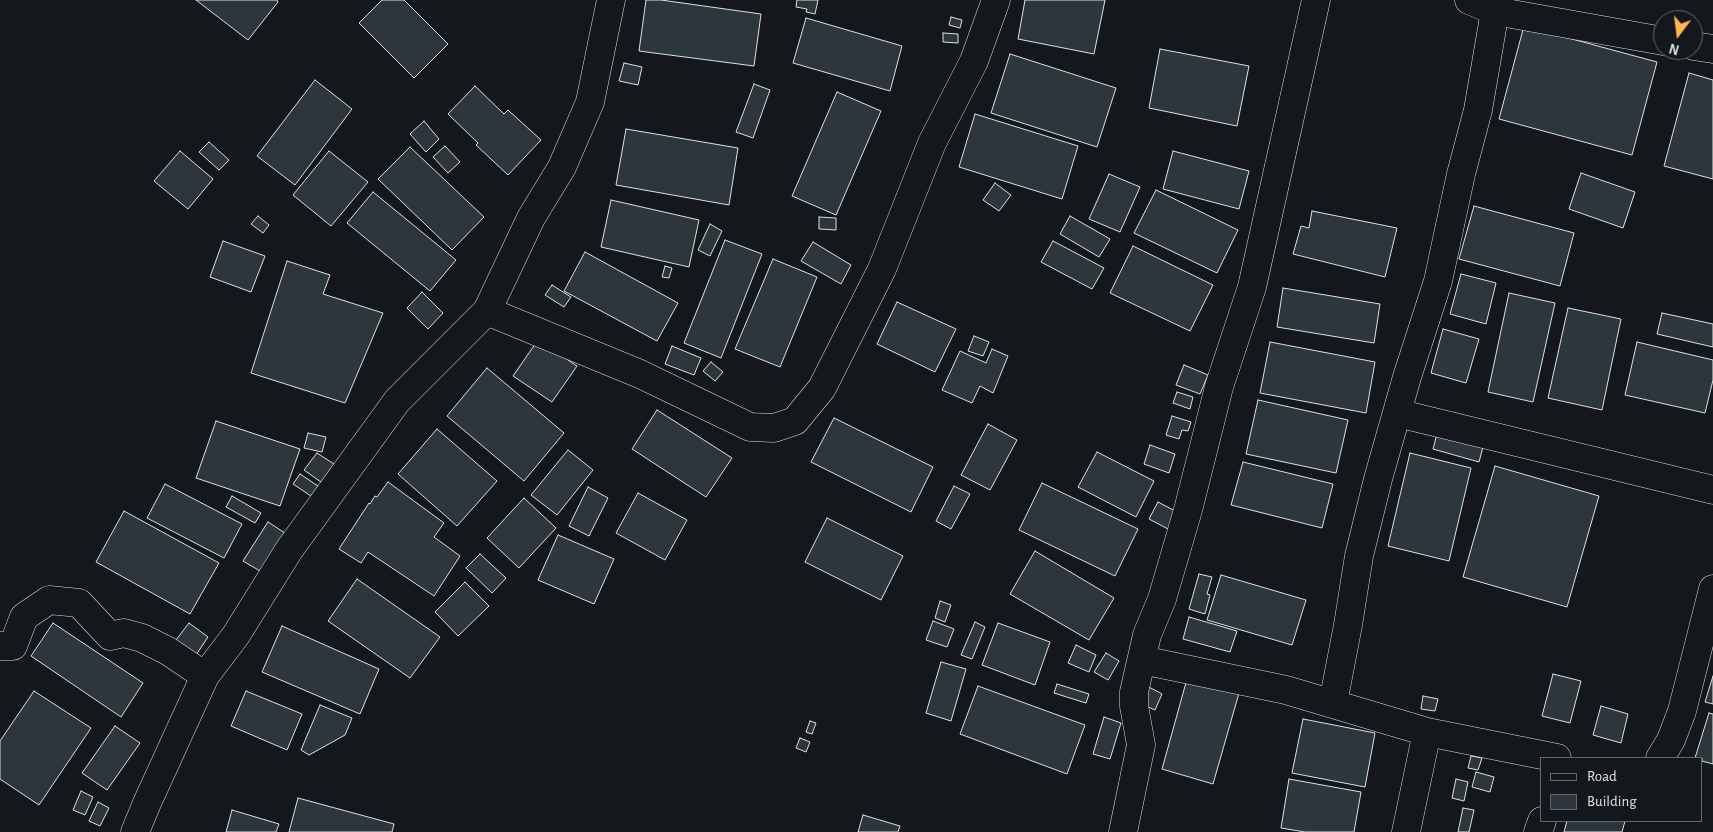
<!DOCTYPE html>
<style>
body{margin:0}
#map{position:relative;width:1713px;height:832px;overflow:hidden;background:#14181c;font-family:"Alegreya Sans",sans-serif}
canvas{display:block}
.legend{position:absolute;left:1540px;top:757px;width:162px;height:65px;box-sizing:border-box;background:#14181c;border:1px solid #626a69;margin:0;padding:6px 9px;list-style:none;font-size:15px;color:#d8e6dc}
.legend li{display:flex;align-items:center;gap:10px;height:25px}
.legend b{width:25px;border:1px solid #626a69}
.north{position:absolute;left:1653px;top:10px;width:50px;height:50px;box-sizing:border-box;background:#14181c;border:1px solid #626a69;border-radius:50%;rotate:195deg;font-size:14px;font-weight:700;line-height:20px;text-align:center;color:#d8e6dc}
.north::after{content:'';display:block;margin:auto;width:18px;height:22px;background:#ffb74d;clip-path:polygon(50% 0,100% 100%,50% 72%,0 100%)}
</style>
<div id="map">
<canvas width="1713" height="832"></canvas>
<ul class="legend">
<li><b style="height:6px;background:#14181c"></b>Road</li>
<li><b style="height:14px;background:#2c363c"></b>Building</li>
</ul>
<div class="north">N</div>
</div>
<script>
const ctx = document.querySelector('canvas').getContext('2d');
ctx.lineJoin = 'round';
function fill(path, color) { ctx.fillStyle = color; ctx.fill(path, 'evenodd'); }
const shape = rows => new Path2D(rows.map(r => 'M' + r).join(''));
function stroke(path, color, width, dash) { ctx.strokeStyle = color; ctx.lineWidth = width; ctx.lineCap = dash ? 'butt' : 'round'; ctx.setLineDash(dash || []); ctx.stroke(path); }
const building = shape([
 [196,0,277,0,278,2,248,40,196,0],
 [382,0,404,0,448,44,414,78,359,23,382,0],
 [646,0,661,0,761,14,754,66,639,51,646,0],
 [797,0,818,0,815,14,806,12,807,9,796,7,797,0],
 [1025,0,1105,0,1094,54,1018,39,1025,0],
 [951,17,962,20,960,28,949,25,951,17],
 [806,18,902,46,890,91,793,63,806,18],
 [1524,26,1657,62,1632,155,1499,119,1524,26],
 [943,33,958,34,958,43,943,42,943,33],
 [1160,49,1249,66,1237,126,1149,108,1160,49],
 [1010,54,1116,88,1097,147,991,113,1010,54],
 [624,63,642,67,638,85,619,81,624,63],
 [1689,73,1713,80,1713,179,1664,166,1689,73],
 [315,80,352,109,295,185,257,156,315,80],
 [754,84,770,90,753,138,736,132,754,84],
 [475,86,504,114,508,110,541,140,508,175,476,145,478,143,448,114,475,86],
 [837,92,881,111,836,215,792,196,837,92],
 [975,114,1078,146,1062,199,959,167,975,114],
 [424,121,439,139,426,152,410,134,424,121],
 [626,129,738,148,729,205,616,185,626,129],
 [209,142,229,160,219,170,199,152,209,142],
 [445,146,460,162,448,173,433,157,445,146],
 [410,147,484,217,452,250,378,179,410,147],
 [180,151,213,179,188,209,154,181,180,151],
 [329,151,368,182,331,226,293,195,329,151],
 [1173,151,1249,171,1239,209,1163,189,1173,151],
 [1581,173,1635,192,1623,228,1569,209,1581,173],
 [1109,174,1140,187,1120,232,1089,219,1109,174],
 [995,183,1011,195,999,211,983,200,995,183],
 [1156,190,1238,230,1217,273,1134,233,1156,190],
 [373,192,456,260,430,291,347,223,373,192],
 [611,200,699,220,689,267,601,247,611,200],
 [1474,206,1574,233,1560,286,1459,259,1474,206],
 [1312,211,1397,228,1385,277,1293,254,1301,226,1309,228,1312,211],
 [258,216,269,225,263,233,251,224,258,216],
 [1070,216,1110,239,1099,257,1060,234,1070,216],
 [819,217,836,218,836,230,819,229,819,217],
 [710,224,722,231,710,256,698,250,710,224],
 [725,240,762,254,721,358,684,343,725,240],
 [223,241,265,256,251,292,210,277,223,241],
 [1053,241,1104,268,1092,289,1041,262,1053,241],
 [813,242,851,265,841,284,801,261,813,242],
 [1133,246,1213,285,1190,331,1110,293,1133,246],
 [585,252,678,303,657,341,564,291,585,252],
 [773,259,817,277,780,367,735,349,773,259],
 [287,261,330,275,323,294,383,313,345,403,251,373,287,261],
 [665,266,672,268,669,278,662,277,665,266],
 [1461,274,1496,283,1486,324,1450,314,1461,274],
 [552,285,571,297,564,307,545,295,552,285],
 [1283,288,1380,304,1374,343,1277,327,1283,288],
 [422,292,443,313,428,329,407,308,422,292],
 [1509,293,1555,303,1533,402,1488,392,1509,293],
 [897,302,956,329,935,372,877,344,897,302],
 [1568,308,1621,319,1602,410,1548,398,1568,308],
 [1662,313,1713,324,1713,347,1657,334,1662,313],
 [1443,329,1479,339,1466,383,1431,373,1443,329],
 [974,336,989,342,983,356,968,351,974,336],
 [538,340,577,366,552,402,513,376,538,340],
 [1270,342,1375,362,1366,413,1260,393,1270,342],
 [1637,342,1713,360,1713,380,1705,413,1625,395,1637,342],
 [672,346,701,358,694,375,665,364,672,346],
 [992,349,1008,356,993,393,980,386,972,403,942,390,960,351,986,363,992,349],
 [711,362,723,372,715,381,703,371,711,362],
 [1184,365,1208,375,1200,394,1176,385,1184,365],
 [487,368,564,433,524,481,447,416,487,368],
 [1177,392,1193,397,1190,409,1173,403,1177,392],
 [1258,400,1348,420,1336,473,1246,454,1258,400],
 [657,410,732,458,706,497,632,449,657,410],
 [1172,416,1191,422,1188,431,1182,430,1179,439,1166,435,1172,416],
 [834,418,933,467,911,512,811,462,834,418],
 [216,421,300,449,280,506,196,478,216,421],
 [988,424,1017,440,990,490,961,475,988,424],
 [437,429,497,481,457,526,398,474,437,429],
 [1438,430,1484,443,1479,462,1433,449,1438,430],
 [308,433,326,437,322,452,304,448,308,433],
 [1150,445,1175,454,1169,473,1144,464,1150,445],
 [568,450,593,470,557,515,531,495,568,450],
 [1097,452,1154,481,1136,517,1078,487,1097,452],
 [317,453,334,464,321,482,304,470,317,453],
 [1410,453,1471,468,1449,561,1388,546,1410,453],
 [1243,462,1333,484,1322,528,1231,505,1243,462],
 [1495,466,1599,496,1567,607,1463,577,1495,466],
 [300,474,318,486,311,496,293,484,300,474],
 [388,482,444,523,434,537,460,556,434,596,368,552,361,563,339,549,369,503,370,504,375,496,377,497,388,482],
 [1042,483,1138,529,1115,576,1019,530,1042,483],
 [165,484,242,524,224,558,147,518,165,484],
 [954,486,970,494,951,529,936,521,954,486],
 [588,487,608,498,589,536,569,526,588,487],
 [638,493,687,520,665,560,616,533,638,493],
 [232,496,261,513,255,523,226,507,232,496],
 [524,498,556,528,519,568,487,538,524,498],
 [1158,502,1177,512,1168,529,1149,519,1158,502],
 [124,511,219,563,190,614,96,562,124,511],
 [827,518,903,556,881,600,805,562,827,518],
 [268,522,285,533,260,571,243,561,268,522],
 [558,535,614,559,594,604,538,580,558,535],
 [1035,551,1114,598,1089,640,1010,594,1035,551],
 [480,554,506,578,492,593,466,568,480,554],
 [1199,574,1212,577,1207,594,1210,595,1205,614,1189,609,1199,574],
 [1221,575,1306,600,1292,645,1207,620,1221,575],
 [357,579,440,637,410,678,328,621,357,579],
 [465,582,489,606,458,636,435,612,465,582],
 [940,601,951,605,945,622,935,618,940,601],
 [1189,617,1237,631,1230,652,1183,639,1189,617],
 [933,621,954,629,947,647,926,640,933,621],
 [975,622,985,627,972,659,961,655,975,622],
 [53,623,143,683,121,717,31,656,53,623],
 [189,623,208,637,196,655,176,640,189,623],
 [998,623,1050,642,1035,685,982,665,998,623],
 [282,626,379,669,360,714,262,672,282,626],
 [1076,645,1096,655,1089,672,1068,663,1076,645],
 [1106,653,1119,661,1108,680,1094,672,1106,653],
 [941,662,966,669,951,721,926,713,941,662],
 [1553,674,1581,681,1570,723,1542,716,1553,674],
 [1713,676,1713,704,1705,702,1713,676],
 [1187,679,1239,693,1213,784,1162,769,1187,679],
 [1057,684,1089,694,1086,703,1054,693,1057,684],
 [978,686,1085,725,1067,774,960,734,978,686],
 [1147,686,1162,694,1155,710,1139,703,1147,686],
 [34,691,91,728,39,805,0,779,0,741,34,691],
 [246,691,302,714,287,750,231,726,246,691],
 [1423,696,1438,699,1435,711,1421,709,1423,696],
 [320,705,352,718,345,735,309,755,301,750,320,705],
 [1601,706,1628,714,1621,743,1593,735,1601,706],
 [1709,713,1713,714,1713,764,1702,761,1702,758,1695,758,1709,713],
 [1104,717,1121,723,1110,759,1093,754,1104,717],
 [1303,719,1375,733,1365,787,1292,773,1303,719],
 [810,721,816,723,812,734,806,732,810,721],
 [115,726,140,743,107,790,82,773,115,726],
 [800,738,810,742,806,752,796,748,800,738],
 [1471,756,1482,758,1478,770,1468,768,1471,756],
 [1476,772,1494,777,1490,792,1472,787,1476,772],
 [1289,779,1361,792,1354,832,1305,832,1281,828,1289,779],
 [1456,779,1468,782,1464,801,1452,798,1456,779],
 [81,791,93,797,85,815,73,810,81,791],
 [298,798,394,824,392,832,289,832,298,798],
 [98,802,109,808,100,826,89,821,98,802],
 [1463,808,1474,810,1469,832,1458,832,1463,808],
 [232,810,279,824,276,832,226,832,232,810],
 [863,815,900,826,898,832,858,832,863,815],
 [1567,821,1625,821,1622,832,1564,832,1567,821]
]);
const minor = shape([
 [1469,0,1495,11,1663,41],
 [1693,46,1713,49],
 [487,311,640,374,750,427,774,428,795,421,822,388,882,269,932,143,974,61,996,0],
 [1397,413,1713,490],
 [0,646,13,646,24,617,49,600,79,603,110,636,124,633,142,638,168,651,205,676],
 [1142,660,1286,690,1427,732,1557,758],
 [1333,703,1348,625,1359,556,1378,479,1407,377,1438,281,1461,174,1478,110,1495,11,1499,0],
 [1660,758,1671,740,1682,711,1713,589],
 [135,832,147,803,205,676,236,635,289,550,397,401,487,311,531,218,562,167,590,102,611,0],
 [1123,832,1141,745,1134,706,1134,692,1147,635,1162,599,1188,510,1219,387,1252,287,1316,0],
 [1406,832,1427,732],
 [1538,832,1542,821]
]);
fill(building, '#2c363c');
stroke(building, '#d8e6dc', 1);
stroke(minor, '#d8e6dc', 29);
stroke(minor, '#14181c', 28);
</script>
